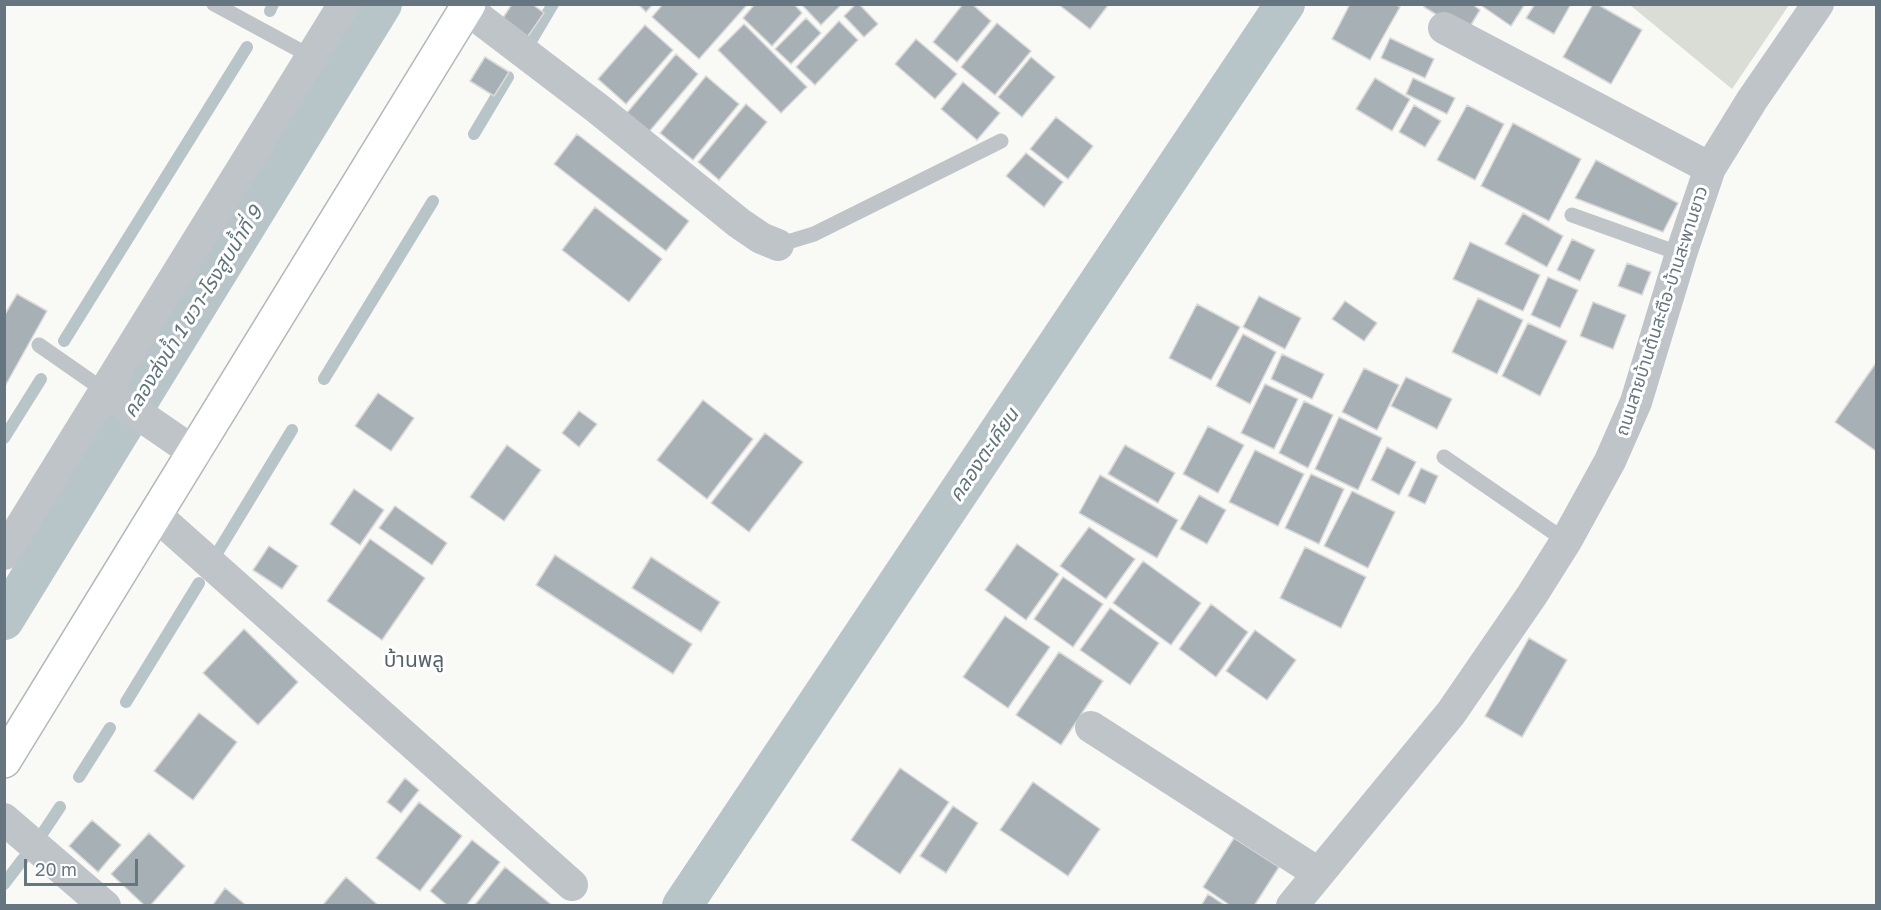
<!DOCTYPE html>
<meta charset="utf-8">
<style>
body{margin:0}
#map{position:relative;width:1881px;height:910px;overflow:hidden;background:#f9f9f6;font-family:"Golos Text",sans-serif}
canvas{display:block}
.frame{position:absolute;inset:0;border:6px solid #657680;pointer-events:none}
.scale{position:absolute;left:24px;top:859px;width:114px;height:27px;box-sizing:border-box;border:3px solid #657680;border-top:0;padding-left:8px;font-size:18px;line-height:21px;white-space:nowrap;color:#657680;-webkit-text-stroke:4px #fff;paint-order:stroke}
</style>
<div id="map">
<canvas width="1881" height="910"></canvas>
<div class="frame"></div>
<div class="scale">20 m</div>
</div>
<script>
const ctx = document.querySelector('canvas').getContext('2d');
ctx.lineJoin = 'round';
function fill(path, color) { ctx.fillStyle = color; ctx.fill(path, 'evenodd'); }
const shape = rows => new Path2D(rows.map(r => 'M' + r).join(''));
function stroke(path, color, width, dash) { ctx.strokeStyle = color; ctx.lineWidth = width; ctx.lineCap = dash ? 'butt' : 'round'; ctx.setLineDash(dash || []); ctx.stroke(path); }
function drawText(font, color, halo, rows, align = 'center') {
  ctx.font = font + ' "Golos Text","Noto Sans Thai",sans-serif'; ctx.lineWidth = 6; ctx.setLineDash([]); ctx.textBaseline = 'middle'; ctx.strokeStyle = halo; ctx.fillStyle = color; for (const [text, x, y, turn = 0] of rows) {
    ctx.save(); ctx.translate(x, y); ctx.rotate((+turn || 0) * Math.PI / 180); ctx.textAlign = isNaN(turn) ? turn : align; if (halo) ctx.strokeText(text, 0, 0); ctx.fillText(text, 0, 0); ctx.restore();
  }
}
const green = shape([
 [1630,5,1789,5,1732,89]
]);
const stream = shape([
 [270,11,273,4],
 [530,43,553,4],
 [474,134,508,77],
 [64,341,247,47],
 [324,379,433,201],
 [4,438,41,379],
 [219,550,292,430],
 [126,702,199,583],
 [79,777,110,728],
 [42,834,60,807],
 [4,884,23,859]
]);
const canal = shape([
 [4,620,382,4],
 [682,906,1285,4]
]);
const building = shape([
 [512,4,532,4,544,13,526,39,501,21,512,4],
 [638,4,653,4,646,12,638,4],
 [663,4,744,4,746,6,699,59,652,17,663,4],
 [755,4,794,4,802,13,772,46,743,18,755,4],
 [801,4,839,4,840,6,821,25,801,4],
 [856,4,859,4,878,24,864,37,844,16,856,4],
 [963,4,972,4,991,21,957,62,933,42,963,4],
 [1058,4,1109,4,1090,29,1058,4],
 [1350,4,1395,4,1400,7,1370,60,1332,39,1350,4],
 [1425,4,1472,4,1480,10,1466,33,1424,7,1425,4],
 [1479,4,1525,4,1511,26,1479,4],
 [1535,4,1571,4,1554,34,1526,18,1535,4],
 [1593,4,1597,4,1642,30,1611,84,1563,57,1593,4],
 [806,18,821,33,791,64,775,49,806,18],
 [839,21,858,40,815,85,796,67,839,21],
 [997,23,1031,51,995,95,961,67,997,23],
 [744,24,807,87,781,113,718,50,744,24],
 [645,25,673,50,626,104,598,79,645,25],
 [1390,38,1434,59,1425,78,1381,58,1390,38],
 [916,39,957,74,935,99,895,64,916,39],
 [676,54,698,74,648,133,626,114,676,54],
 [485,57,509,72,494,96,470,81,485,57],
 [1031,57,1055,77,1022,117,998,97,1031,57],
 [706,76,739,104,693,160,660,133,706,76],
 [1375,78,1410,99,1392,131,1356,109,1375,78],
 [1413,78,1455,98,1447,114,1406,94,1413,78],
 [963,82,1000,113,977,140,941,109,963,82],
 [746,104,767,122,719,180,698,162,746,104],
 [1414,105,1441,121,1425,147,1399,132,1414,105],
 [1467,105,1504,124,1475,180,1437,160,1467,105],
 [1056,117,1093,146,1068,179,1030,149,1056,117],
 [1513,123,1581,159,1549,221,1481,186,1513,123],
 [577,134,689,221,666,251,554,164,577,134],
 [1026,153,1063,182,1044,207,1006,176,1026,153],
 [1596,160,1678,203,1663,232,1575,198,1596,160],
 [595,207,662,259,629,302,562,250,595,207],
 [1523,213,1563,236,1547,267,1505,244,1523,213],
 [1572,239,1595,250,1580,281,1557,270,1572,239],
 [1470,242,1540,275,1523,311,1453,279,1470,242],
 [1627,263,1651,272,1642,295,1618,286,1627,263],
 [1548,277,1578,290,1560,328,1531,315,1548,277],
 [17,294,47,311,4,388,4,316,17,294],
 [1259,296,1301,318,1285,349,1243,327,1259,296],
 [1478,298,1523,320,1497,374,1452,352,1478,298],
 [1345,301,1377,323,1364,341,1332,319,1345,301],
 [1593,302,1626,315,1613,349,1580,336,1593,302],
 [1197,304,1240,327,1211,380,1169,358,1197,304],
 [1528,323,1567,341,1540,396,1502,376,1528,323],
 [1243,334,1276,352,1250,404,1216,386,1243,334],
 [1282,354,1324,374,1312,399,1271,379,1282,354],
 [1876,363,1876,451,1835,422,1876,363],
 [1364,368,1399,385,1377,430,1342,412,1364,368],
 [1406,377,1452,399,1437,429,1391,406,1406,377],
 [1265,384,1298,399,1274,449,1241,433,1265,384],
 [378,393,414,418,391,451,355,426,378,393],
 [703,400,753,439,707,499,657,460,703,400],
 [1304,401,1333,415,1308,468,1279,453,1304,401],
 [579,411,597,424,579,447,562,433,579,411],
 [1339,417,1382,438,1358,490,1315,469,1339,417],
 [1208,426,1244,445,1218,493,1183,474,1208,426],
 [765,433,803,462,749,532,711,503,765,433],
 [507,445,541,470,504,521,470,497,507,445],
 [1125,445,1175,473,1158,503,1108,474,1125,445],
 [1387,447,1416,462,1399,495,1371,480,1387,447],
 [1255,450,1304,474,1278,526,1229,502,1255,450],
 [1421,468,1438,476,1425,504,1408,496,1421,468],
 [1311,474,1344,489,1319,544,1285,528,1311,474],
 [1100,475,1178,520,1157,558,1079,513,1100,475],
 [354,489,384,510,360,545,330,524,354,489],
 [1352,491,1395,512,1368,568,1324,546,1352,491],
 [1199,495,1226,510,1207,544,1180,529,1199,495],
 [395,506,447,543,432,565,379,528,395,506],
 [1089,527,1135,559,1106,599,1060,566,1089,527],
 [370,539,425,578,382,640,327,601,370,539],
 [1017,544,1059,574,1026,620,985,590,1017,544],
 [269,546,298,566,282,589,253,570,269,546],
 [1305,547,1366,577,1341,628,1280,598,1305,547],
 [555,555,692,644,673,674,536,585,555,555],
 [651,557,720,602,701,632,632,588,651,557],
 [1143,561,1201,603,1171,645,1113,603,1143,561],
 [1063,577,1103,604,1073,647,1034,619,1063,577],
 [1211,604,1248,632,1216,677,1179,649,1211,604],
 [1110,608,1159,643,1130,685,1080,650,1110,608],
 [1005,616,1050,647,1008,708,963,677,1005,616],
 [244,629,298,682,258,725,203,673,244,629],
 [1255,630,1296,660,1267,700,1226,671,1255,630],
 [1529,638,1567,660,1522,737,1485,716,1529,638],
 [1059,652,1103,681,1061,745,1016,715,1059,652],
 [199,713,237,742,193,800,154,771,199,713],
 [900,768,949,802,900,874,851,840,900,768],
 [405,778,419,790,401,813,387,802,405,778],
 [1033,782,1100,829,1068,876,1000,830,1033,782],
 [419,802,462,836,420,891,376,858,419,802],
 [953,806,978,823,946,873,920,856,953,806],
 [92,820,121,845,98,872,69,846,92,820],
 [149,833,185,866,150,906,145,906,111,874,149,833],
 [1234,838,1279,867,1254,906,1231,906,1203,887,1234,838],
 [472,840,500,862,466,906,448,906,430,891,472,840],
 [505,867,553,906,474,906,505,867],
 [346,877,379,906,322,906,346,877],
 [225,888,247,906,212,906,225,888],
 [1208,894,1226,906,1201,906,1208,894]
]);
const service = shape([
 [214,4,312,57],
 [1572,215,1681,254],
 [778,245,814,234,1001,141],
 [39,345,105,391],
 [1444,457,1566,541]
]);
const minor = shape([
 [467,9,597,108,739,223,761,238,778,245],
 [1444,28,1710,168],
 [105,391,195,453],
 [157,516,572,885],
 [4,554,344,4],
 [1091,727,1318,873],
 [4,819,105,906],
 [1292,906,1451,713,1532,595,1566,541,1610,461,1636,402,1681,254,1710,168,1752,100,1818,4]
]);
const secondary = shape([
 [4,761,469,4]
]);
const streetNames = [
 ["ถนนสายบ้านต้นสะตือ-บ้านสะพานยาว",1662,311,-72]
];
const waterNames = [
 ["คลองส่งน้ำ 1 ขวา-โรงสูบน้ำที่ 9",193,312,-58],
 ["คลองตะเคียน",984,455,-56]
];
const quarterNames = [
 ["บ้านพลู",414,660]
];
fill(green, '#d9ddd5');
stroke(stream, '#b8c5c8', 12);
stroke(canal, '#b8c5c8', 40);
fill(building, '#a7b0b5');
stroke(building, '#dadad8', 1.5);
stroke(secondary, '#b2b8bc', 36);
stroke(service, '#bfc4c8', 15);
stroke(minor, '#bfc4c8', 32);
stroke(secondary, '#fff', 33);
drawText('18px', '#657680', '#fff', streetNames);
drawText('italic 20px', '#5f757b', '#fff', waterNames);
drawText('21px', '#56636c', '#fff', quarterNames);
</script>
